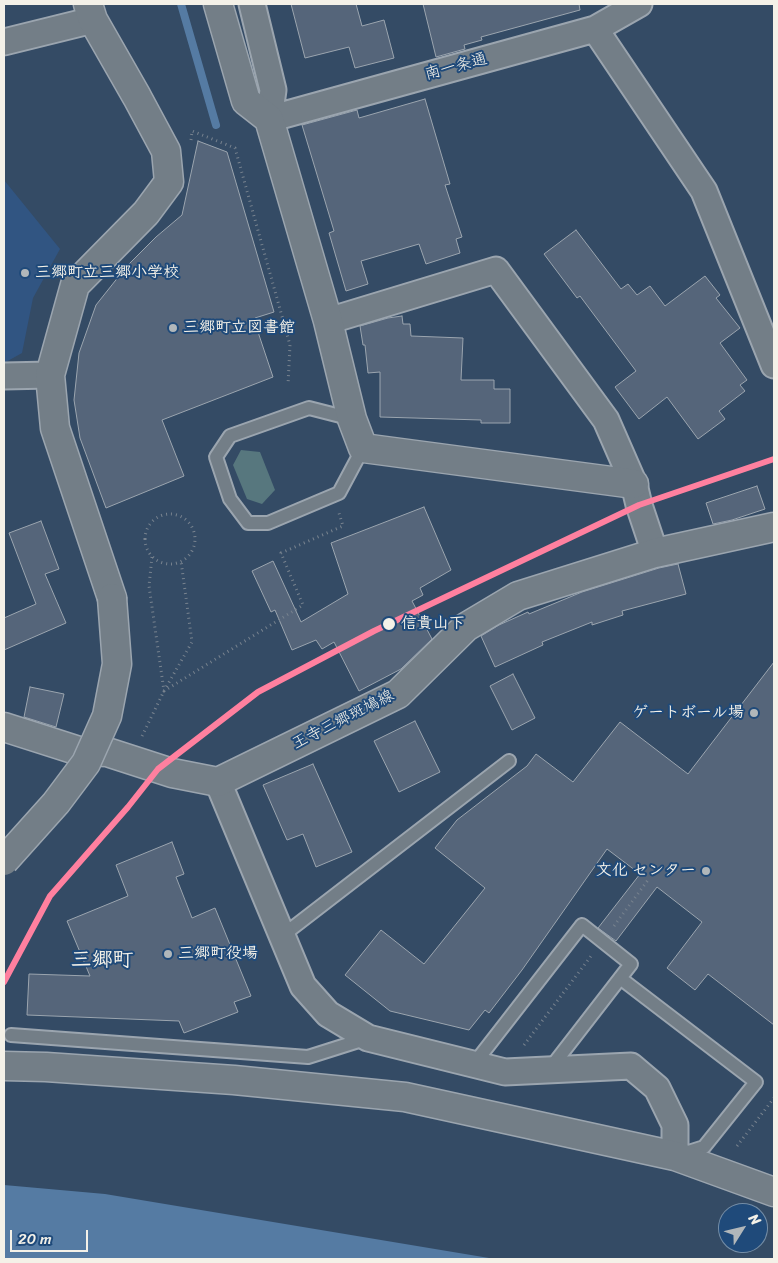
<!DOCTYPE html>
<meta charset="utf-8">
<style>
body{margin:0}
#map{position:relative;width:778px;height:1263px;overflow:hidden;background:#344b65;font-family:Sriracha,sans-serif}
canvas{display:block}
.frame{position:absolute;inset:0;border:5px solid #f4f1e8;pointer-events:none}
.north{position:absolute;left:718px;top:1203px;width:50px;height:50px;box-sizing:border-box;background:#1f4a7a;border:1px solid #748da6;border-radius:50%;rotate:54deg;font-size:14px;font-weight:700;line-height:20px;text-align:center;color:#f4f1e8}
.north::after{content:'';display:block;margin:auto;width:18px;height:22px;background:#b1b7ba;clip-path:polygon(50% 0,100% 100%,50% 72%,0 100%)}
.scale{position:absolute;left:10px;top:1230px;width:78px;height:22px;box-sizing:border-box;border:2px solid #f4f1e8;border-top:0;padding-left:6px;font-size:15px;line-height:18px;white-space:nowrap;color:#f4f1e8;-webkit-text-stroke:4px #1f4a7a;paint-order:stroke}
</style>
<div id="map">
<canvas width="778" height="1263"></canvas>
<div class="frame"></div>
<div class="north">N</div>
<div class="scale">20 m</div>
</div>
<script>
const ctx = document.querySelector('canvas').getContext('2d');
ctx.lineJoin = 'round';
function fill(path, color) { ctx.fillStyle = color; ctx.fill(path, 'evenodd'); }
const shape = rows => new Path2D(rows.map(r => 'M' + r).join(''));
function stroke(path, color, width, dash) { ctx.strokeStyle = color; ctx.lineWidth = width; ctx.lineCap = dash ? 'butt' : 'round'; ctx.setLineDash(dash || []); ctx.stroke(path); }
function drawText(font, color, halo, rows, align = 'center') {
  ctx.font = font + ' Sriracha,"Klee One",sans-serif'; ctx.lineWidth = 4; ctx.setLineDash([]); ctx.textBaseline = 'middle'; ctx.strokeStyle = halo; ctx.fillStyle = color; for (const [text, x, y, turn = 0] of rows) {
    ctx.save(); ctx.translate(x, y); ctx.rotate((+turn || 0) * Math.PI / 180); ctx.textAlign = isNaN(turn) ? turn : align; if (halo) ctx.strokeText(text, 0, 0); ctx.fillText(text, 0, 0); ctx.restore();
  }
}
const built = shape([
 [4,180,60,249,33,298,22,353,4,363]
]);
const green = shape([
 [241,450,260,452,275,490,262,504,247,499,233,465]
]);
const water = shape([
 [4,1185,105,1194,495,1259,4,1259]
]);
const stream = shape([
 [181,4,216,125]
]);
const building = shape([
 [291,4,356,4,362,26,384,20,394,58,355,68,349,47,305,58,291,4],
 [423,4,579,4,580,10,481,37,482,40,464,45,465,49,436,57,423,4],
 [425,99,450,184,445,185,462,237,456,239,460,253,426,264,419,244,361,261,368,284,346,291,329,233,334,231,302,125,357,110,359,118,425,99],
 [198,141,227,152,274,312,255,318,259,335,273,377,162,420,184,476,106,508,80,438,74,400,79,353,96,305,127,266,156,237,182,215,198,141],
 [576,230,621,289,628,284,637,295,650,286,665,306,705,276,720,295,716,298,740,328,720,343,747,380,740,385,745,391,719,411,725,419,698,439,667,397,639,419,615,387,636,371,580,296,577,298,544,254,576,230],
 [402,316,403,324,410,324,411,336,463,338,461,380,494,380,494,389,510,389,510,423,481,423,481,420,380,417,380,372,368,373,365,345,363,345,360,326,388,318,402,316],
 [757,486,765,509,732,520,713,524,706,503,757,486],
 [424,507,451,570,420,588,423,595,412,601,432,639,401,669,359,691,334,642,322,649,316,640,292,650,275,610,271,612,252,571,273,561,301,622,348,594,331,543,424,507],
 [41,521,59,569,45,574,66,623,4,650,4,618,36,604,9,533,41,521],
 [678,564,686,594,622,611,623,615,592,625,592,622,542,642,543,645,495,667,481,636,499,625,528,612,529,614,582,592,659,568,678,564],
 [774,662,774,1025,708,974,695,990,667,968,702,922,657,887,616,941,598,928,640,874,607,849,522,970,489,1013,485,1010,469,1030,390,1011,345,975,381,930,424,964,485,888,435,848,457,820,527,766,536,754,573,782,620,722,688,774,774,662],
 [513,674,535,718,512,730,490,686,513,674],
 [30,687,64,694,56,727,24,717,30,687],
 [415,721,440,772,399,792,374,741,415,721],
 [313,764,352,852,316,867,303,834,287,840,263,785,313,764],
 [172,842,184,874,176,877,192,918,215,908,251,996,234,1002,238,1012,184,1033,179,1021,27,1015,29,974,90,976,67,921,128,896,116,865,172,842]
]);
const path = shape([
 [191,140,192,131,235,148,290,345,288,385],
 '145 539a25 25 0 1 1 50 0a25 25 0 1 1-50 0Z',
 [152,557,149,586,164,691,303,605,281,553,343,526,339,513],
 [142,736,164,691,192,642,181,561],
 [614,926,648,880],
 [524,1045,591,956],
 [737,1146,774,1098]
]);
const service = shape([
 [352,419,309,408,230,436,216,457,230,499,248,523,268,523,339,493,363,448],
 [282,936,509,761],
 [620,978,756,1082,704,1147,682,1154],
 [11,1035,308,1057,368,1038],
 [474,1064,582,925,631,964,549,1070]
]);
const minor = shape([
 [252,4,273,90,269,119,595,29,639,4],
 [595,29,704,191,774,365],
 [4,42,93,20],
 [328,321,496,270,606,420,634,484,639,505,655,553],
 [4,376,50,375],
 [218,782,303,986,328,1014,368,1038,505,1072,631,1066,657,1088,675,1125,675,1156]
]);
const tertiary = shape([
 [88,4,93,20,137,97,166,151,169,182,146,213,75,285,50,375,55,428,112,598],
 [218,4,246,101,269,119,328,321,352,419,363,448,634,484],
 [4,1066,46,1067,234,1080,405,1097,675,1156,774,1192]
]);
const secondary = shape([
 [4,727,79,751,107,752,172,773,218,782,398,694,466,627,518,596,655,553,774,527]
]);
const tertiaryBridge = shape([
 [4,861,56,803,86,763,107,716,117,664,112,598]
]);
const rail1 = shape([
 [4,982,50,896,128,807,158,769,258,692,374,631,639,505,774,459]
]);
const markers = [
 [25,273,5,"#b1b7ba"],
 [173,328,5,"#b1b7ba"],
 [389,624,7,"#f4f1e8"],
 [754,713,5,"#b1b7ba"],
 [706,871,5,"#b1b7ba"],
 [168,954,5,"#b1b7ba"]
];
const streetNames = [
 ["南一条通",456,67,-15],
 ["王寺三郷斑鳩線",343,720,-27]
];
const poiNames = [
 ["三郷町立三郷小学校",35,273],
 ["三郷町立図書館",183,328],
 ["ゲートボール場",744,713,"right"],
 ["文化 センター",696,871,"right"],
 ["三郷町役場",178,954]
];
const stopNames = [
 ["信貴山下",401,624]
];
const districtNames = [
 ["三郷町",102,961]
];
fill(built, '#315582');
fill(green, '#57777e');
fill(water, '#557ba3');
stroke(stream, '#557ba3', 8);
fill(building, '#55657a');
stroke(building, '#9ba5af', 1);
stroke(service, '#9ba5af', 16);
stroke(minor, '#9ba5af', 29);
stroke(tertiary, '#9ba5af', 31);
stroke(secondary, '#9ba5af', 31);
stroke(path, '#78838f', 3, [1, 4]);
stroke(service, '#737e87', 12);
stroke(minor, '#737e87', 25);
stroke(tertiary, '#737e87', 28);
stroke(secondary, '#737e87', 28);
stroke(tertiaryBridge, '#9ba5af', 31, []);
stroke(tertiaryBridge, '#737e87', 28);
stroke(rail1, '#ff809f', 6);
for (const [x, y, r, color] of markers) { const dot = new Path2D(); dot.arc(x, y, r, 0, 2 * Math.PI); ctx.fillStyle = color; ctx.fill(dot); stroke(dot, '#1f4a7a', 2); }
drawText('16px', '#f4f1e8', '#1f4a7a', streetNames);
drawText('bold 16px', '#f4f1e8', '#1f4a7a', poiNames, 'left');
drawText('bold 16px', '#f4f1e8', '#1f4a7a', stopNames, 'left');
drawText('bold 21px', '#f4f1e8', '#1f4a7a', districtNames);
</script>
